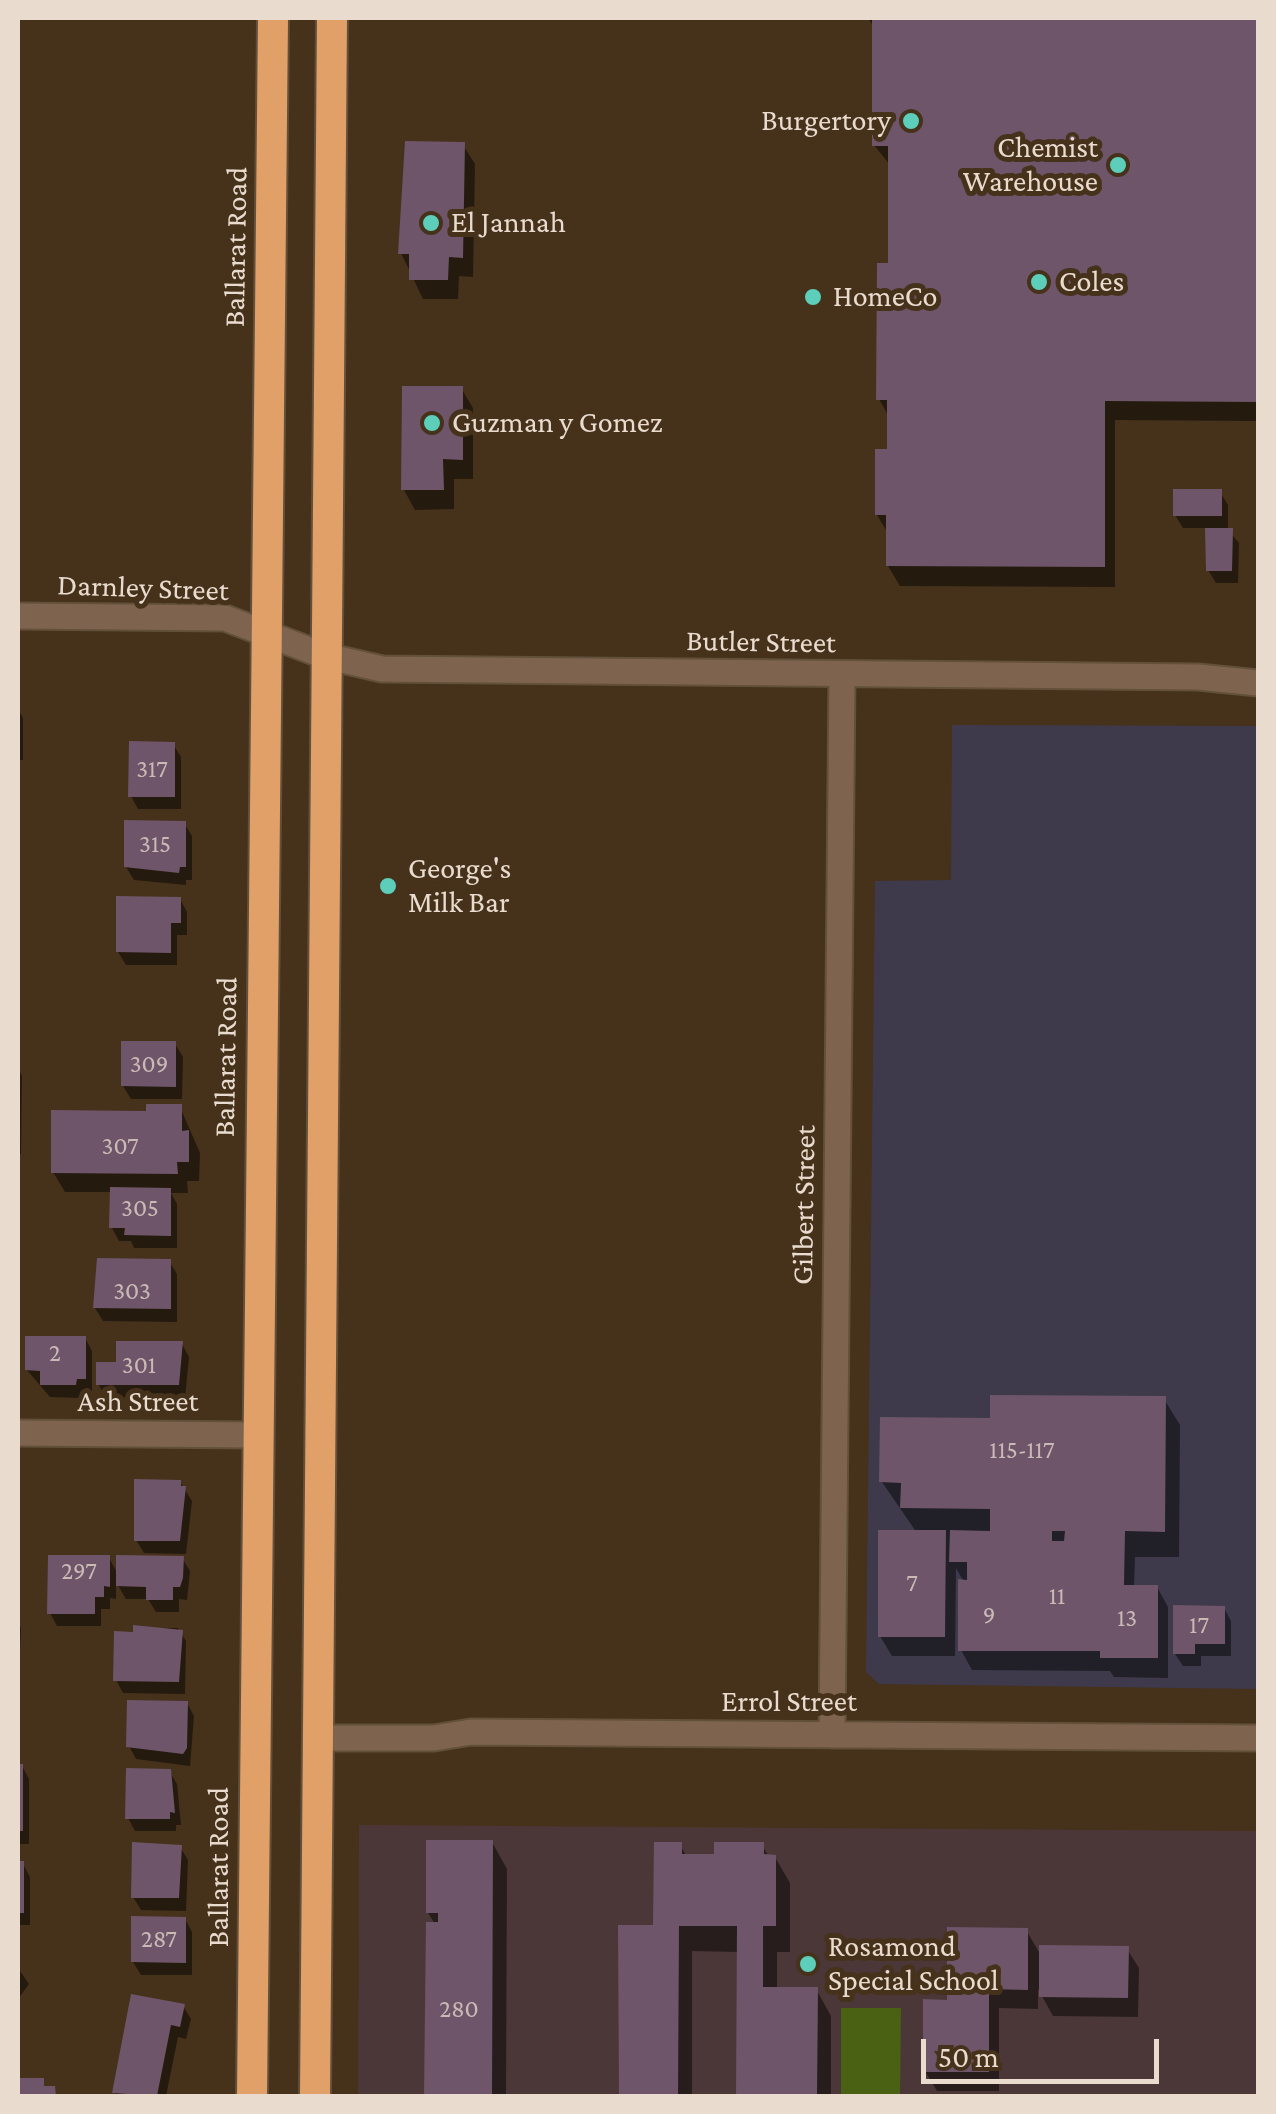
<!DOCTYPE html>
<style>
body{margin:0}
#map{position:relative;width:1276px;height:2114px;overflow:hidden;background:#46311b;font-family:"Crimson Pro",serif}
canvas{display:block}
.frame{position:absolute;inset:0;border:20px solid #e9dccf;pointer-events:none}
.scale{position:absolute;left:921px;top:2039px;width:238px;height:45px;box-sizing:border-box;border:5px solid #e9dccf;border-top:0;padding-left:12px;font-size:30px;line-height:35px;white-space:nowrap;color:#e9dccf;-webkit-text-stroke:8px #46311b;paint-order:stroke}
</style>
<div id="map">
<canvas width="1276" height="2114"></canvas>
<div class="frame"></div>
<div class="scale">50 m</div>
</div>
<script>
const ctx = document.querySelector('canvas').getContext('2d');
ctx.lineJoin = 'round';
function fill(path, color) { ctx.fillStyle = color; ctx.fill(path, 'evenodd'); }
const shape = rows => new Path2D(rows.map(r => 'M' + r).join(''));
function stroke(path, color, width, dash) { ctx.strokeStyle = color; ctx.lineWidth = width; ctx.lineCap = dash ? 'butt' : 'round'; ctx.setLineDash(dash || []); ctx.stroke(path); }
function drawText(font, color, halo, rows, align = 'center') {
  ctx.font = font + ' "Crimson Pro",serif'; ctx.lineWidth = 10; ctx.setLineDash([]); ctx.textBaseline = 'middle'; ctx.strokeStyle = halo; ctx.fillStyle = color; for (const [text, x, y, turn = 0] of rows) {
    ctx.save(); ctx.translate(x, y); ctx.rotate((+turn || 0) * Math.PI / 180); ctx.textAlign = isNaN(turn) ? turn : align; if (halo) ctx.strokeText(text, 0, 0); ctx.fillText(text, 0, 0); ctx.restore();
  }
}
const industrial = shape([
 [952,725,1258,726,1258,1689,879,1684,866,1672,875,881,951,880]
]);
const education = shape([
 [359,1825,1258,1831,1258,2096,358,2096]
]);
const green = shape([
 [841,2008,901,2008,900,2096,841,2096]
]);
const shadow = shape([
 [868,18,1258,18,1258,421,1115,420,1115,587,900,586,888,566,889,535,877,515,889,452,889,417,879,399,890,266,890,165,874,145,875,29],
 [463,145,475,164,473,277,459,276,458,299,423,299,401,253],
 [461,388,473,408,473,479,454,479,454,509,415,510,404,490],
 [1220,492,1228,505,1228,530,1239,543,1238,583,1216,583,1208,570,1208,528,1183,528,1175,515],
 [18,709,23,718,23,760,18,760],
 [173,744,181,757,181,809,138,809,131,796],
 [184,823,192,836,192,880,186,880,186,885,134,880,126,867],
 [180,899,187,912,187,935,177,935,177,965,126,965,118,952],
 [175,1044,183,1057,182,1099,131,1099,123,1086],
 [18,1068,22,1076,21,1154,18,1154],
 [180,1107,200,1153,199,1181,187,1181,188,1193,171,1193,177,1204,177,1248,134,1248,131,1241,119,1241,112,1228,112,1192,65,1192,53,1172,148,1113],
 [169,1261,177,1274,177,1322,103,1321,95,1308],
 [85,1338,92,1351,92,1391,83,1391,83,1398,50,1397,27,1370],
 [182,1344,189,1357,185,1398,106,1397,98,1384,119,1364],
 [1164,1399,1180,1425,1179,1557,1135,1557,1134,1587,1157,1587,1168,1607,1168,1678,1114,1677,1110,1671,972,1670,961,1650,964,1582,956,1568,955,1656,892,1656,880,1636,917,1533,882,1482,993,1421],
 [180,1482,192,1501,186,1554,144,1553,136,1540],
 [109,1558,118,1574,182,1558,190,1571,187,1600,179,1599,179,1612,156,1612,148,1599,126,1599,116,1582,116,1599,110,1598,110,1609,101,1609,101,1626,57,1626,50,1613],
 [1224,1608,1231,1621,1231,1656,1201,1656,1201,1666,1183,1666,1175,1654],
 [18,1622,21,1628,18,1692],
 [135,1628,178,1628,186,1641,185,1694,123,1693,116,1680],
 [187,1703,194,1716,190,1766,136,1759,129,1746],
 [22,1766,29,1779,29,1844,18,1844,18,1767],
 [169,1771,177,1784,181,1825,176,1825,176,1831,135,1831,128,1818],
 [492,1842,507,1869,506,2096,427,2096,428,1924,435,1924,428,1913],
 [680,1845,687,1857,716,1857,762,1845,769,1857,775,1857,790,1883,790,1952,777,1952,777,1989,816,1989,831,2016,831,2096,738,2096,739,1952,692,1951,692,2096,619,2096,620,1928,656,1928],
 [180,1847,188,1860,186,1911,141,1910,133,1897],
 [18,1864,23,1864,30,1877,30,1925,18,1925],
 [185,1919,192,1932,192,1975,141,1975,133,1962],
 [1026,1930,1042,1957,1127,1949,1139,1968,1138,2017,1053,2016,1038,1989,1038,2009,999,2008,999,2091,937,2091,925,2071,949,2002],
 [18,1968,29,1984,18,1999],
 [183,2006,191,2019,186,2039,178,2037,166,2096,117,2096,115,2093]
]);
const building = shape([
 [872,18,1258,18,1258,402,1105,401,1105,567,886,566,886,515,875,515,875,449,887,449,887,400,876,400,877,263,888,263,888,146,872,146],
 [405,141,465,142,463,258,449,257,448,280,409,280,409,254,398,254],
 [402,386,463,386,463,460,443,459,444,490,401,490],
 [1173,489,1222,489,1222,516,1173,516],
 [1205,528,1233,528,1232,571,1206,571],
 [129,741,175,742,175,797,128,797],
 [124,820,186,821,186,867,180,867,179,873,124,867],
 [116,896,181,897,181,923,171,923,171,953,116,952],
 [121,1041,176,1041,176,1087,121,1086],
 [146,1104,182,1104,182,1131,189,1130,189,1162,177,1162,178,1174,51,1173,51,1110,146,1111],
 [110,1187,171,1188,171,1236,124,1235,125,1228,109,1228],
 [97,1258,171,1259,171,1309,93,1308],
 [25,1336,86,1336,86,1379,77,1379,76,1385,40,1385,40,1371,25,1370],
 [116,1341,183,1341,179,1385,96,1385,96,1362,116,1362],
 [990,1395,1166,1396,1165,1532,1125,1531,1124,1585,1158,1585,1158,1658,1100,1658,1100,1651,958,1651,958,1579,967,1580,967,1562,949,1562,950,1530,990,1531,990,1509,900,1508,901,1483,879,1482,880,1417,990,1418],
 [1052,1531,1065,1531,1064,1541,1052,1541],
 [134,1479,181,1480,181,1486,186,1486,180,1541,134,1541],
 [878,1530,946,1530,945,1637,878,1637],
 [48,1555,110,1555,110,1587,104,1586,104,1597,95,1597,95,1614,47,1614],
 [116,1555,184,1556,183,1578,180,1587,173,1587,173,1600,146,1600,146,1587,116,1586],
 [1173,1605,1225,1606,1225,1644,1195,1644,1195,1654,1173,1654],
 [133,1625,183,1630,179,1682,113,1681,114,1631,133,1632],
 [127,1700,188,1701,187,1748,183,1754,126,1747],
 [18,1764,23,1764,23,1831,18,1831],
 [126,1768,171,1769,175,1813,170,1812,170,1819,125,1819],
 [426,1840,493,1840,492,2096,424,2096,426,1922,438,1922,438,1913,426,1913],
 [132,1842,182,1845,179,1898,131,1898],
 [654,1842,682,1842,682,1854,714,1854,714,1842,764,1842,764,1854,776,1855,776,1926,763,1926,763,1987,818,1987,817,2096,736,2096,737,1926,679,1926,678,2096,619,2096,618,1925,653,1925],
 [18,1861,24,1861,24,1913,18,1913],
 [131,1916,186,1917,186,1963,131,1962],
 [947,1927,1028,1928,1028,1990,989,1989,989,2072,923,2072,923,1999,947,2000],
 [1039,1945,1129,1946,1128,1998,1039,1997],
 [131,1994,185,2004,180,2027,171,2025,157,2096,112,2093],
 [18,2078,44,2078,44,2086,55,2086,56,2096,18,2096]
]);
const minor = shape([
 [18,616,225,618,325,656,382,669,1198,677,1258,683],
 [18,1433,257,1435],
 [832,1735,842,676],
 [318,1738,434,1738,471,1732,1258,1738]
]);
const highway = shape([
 [252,2096,273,18],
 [315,2096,332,18]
]);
const markers = [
 [911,121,10,"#5cceba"],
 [1118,165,10,"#5cceba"],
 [431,223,10,"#5cceba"],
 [1039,282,10,"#5cceba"],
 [813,297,10,"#5cceba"],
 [432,423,10,"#5cceba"],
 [388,886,10,"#5cceba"],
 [808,1964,10,"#5cceba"]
];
const numberNames = [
 ["317",152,769],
 ["315",155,844],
 ["309",149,1064],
 ["307",120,1146],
 ["305",140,1208],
 ["303",132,1291],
 ["2",55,1353],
 ["301",139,1365],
 ["115-117",1022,1450],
 ["297",79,1571],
 ["7",912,1583],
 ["11",1057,1596],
 ["9",989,1615],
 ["13",1127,1618],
 ["17",1199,1625],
 ["287",159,1939],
 ["280",459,2009]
];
const poiNames = [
 ["Burgertory",891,121,"right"],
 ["Chemist",1098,148,"right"],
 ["Warehouse",1098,182,"right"],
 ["El Jannah",451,223],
 ["Coles",1059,282],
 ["HomeCo",833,297],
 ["Guzman y Gomez",452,423],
 ["George's",408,869],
 ["Milk Bar",408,903],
 ["Rosamond",828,1947],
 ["Special School",828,1981]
];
const streetNames = [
 ["Ballarat Road",236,247,-89],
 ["Darnley Street",143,588,2],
 ["Butler Street",761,642,1],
 ["Ballarat Road",226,1057,-89],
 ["Gilbert Street",804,1205,-89],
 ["Ash Street",138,1402],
 ["Errol Street",789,1702],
 ["Ballarat Road",219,1867,-90]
];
fill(industrial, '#3e3a4c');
fill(education, '#4c3738');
fill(green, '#4a6012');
fill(shadow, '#0007');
fill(building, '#6e5569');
stroke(minor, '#63503b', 29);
stroke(highway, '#63503b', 34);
stroke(minor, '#7e644e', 25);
stroke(highway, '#e1a068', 30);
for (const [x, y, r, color] of markers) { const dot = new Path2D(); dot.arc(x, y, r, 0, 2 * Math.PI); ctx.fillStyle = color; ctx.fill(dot); stroke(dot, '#46311b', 4); }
drawText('25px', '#cabab6', null, numberNames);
drawText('30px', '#e9dccf', '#46311b', poiNames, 'left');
drawText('30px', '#e9dccf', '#46311b', streetNames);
</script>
